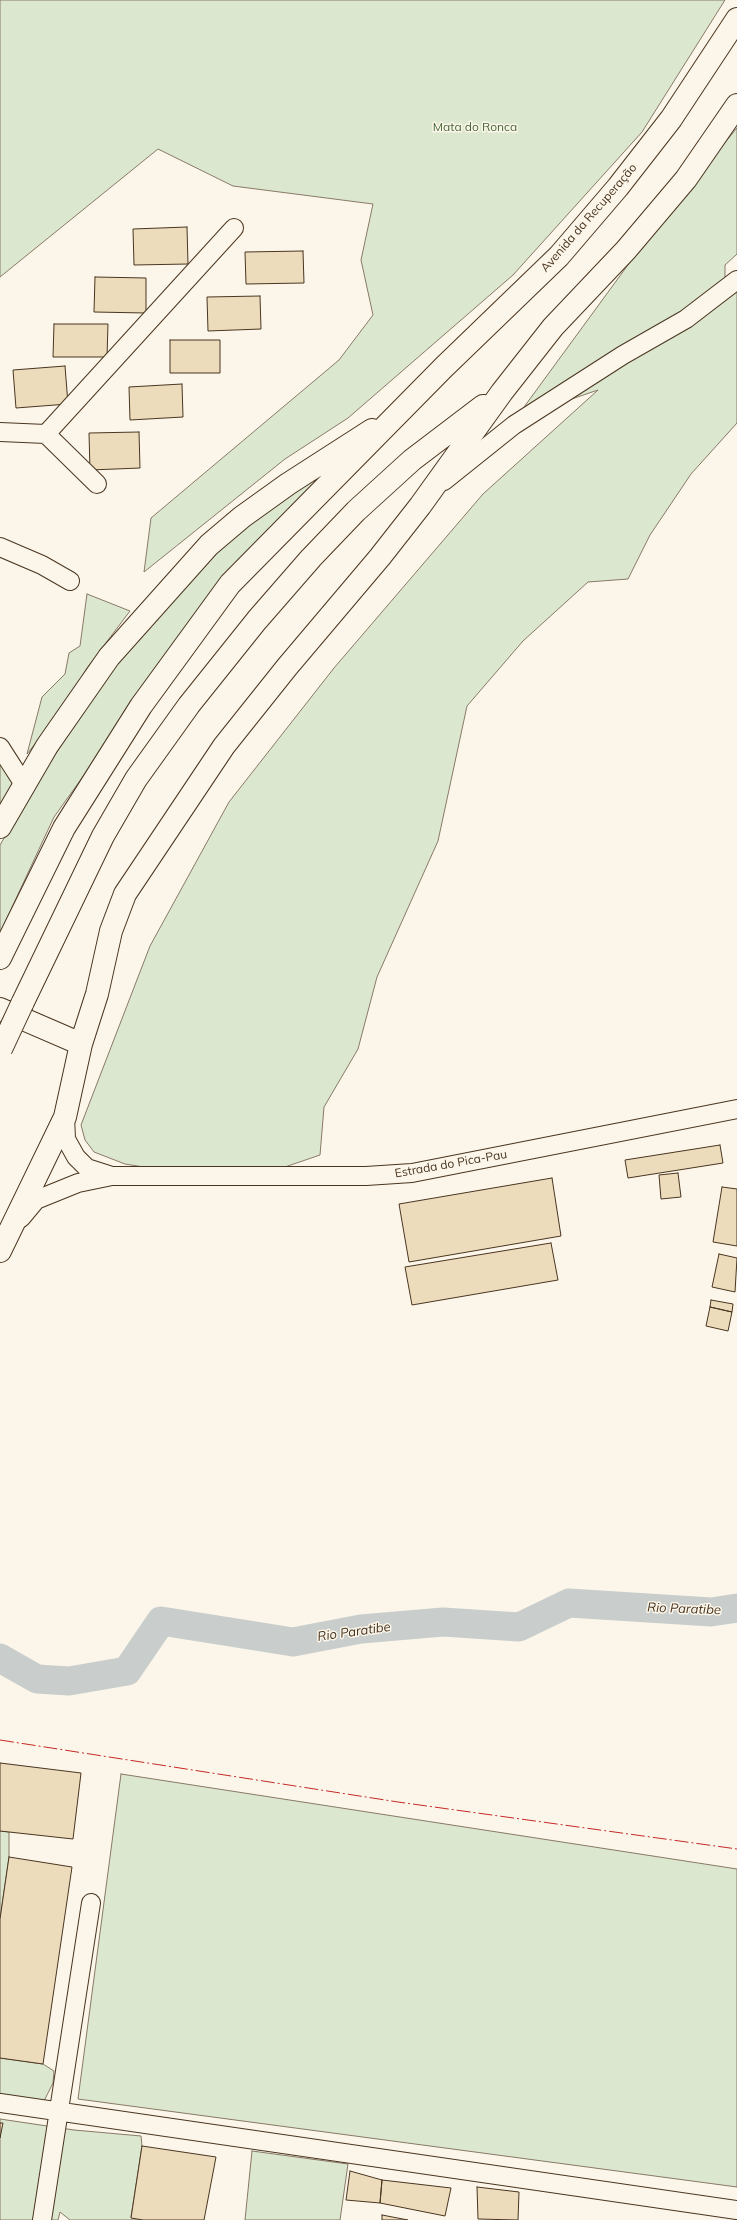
<!DOCTYPE html>
<meta charset="utf-8">
<style>
body{margin:0}
canvas{display:block;background:#fbf6e9}
</style>
<canvas width="737" height="2220"></canvas>
<script>
const ctx = document.querySelector('canvas').getContext('2d');
ctx.lineJoin = 'round';
function fill(path, color) { ctx.fillStyle = color; ctx.fill(path, 'evenodd'); }
const shape = rows => new Path2D(rows.map(r => 'M' + r).join(''));
function stroke(path, color, width, dash) { ctx.strokeStyle = color; ctx.lineWidth = width; ctx.lineCap = dash ? 'butt' : 'round'; ctx.setLineDash(dash || []); ctx.stroke(path); }
function drawText(font, color, halo, rows, align = 'center') {
  ctx.font = font + ' Mulish,sans-serif'; ctx.lineWidth = 3; ctx.setLineDash([]); ctx.textBaseline = 'middle'; ctx.strokeStyle = halo; ctx.fillStyle = color; for (const [text, x, y, turn = 0] of rows) {
    ctx.save(); ctx.translate(x, y); ctx.rotate((+turn || 0) * Math.PI / 180); ctx.textAlign = isNaN(turn) ? turn : align; if (halo) ctx.strokeText(text, 0, 0); ctx.fillText(text, 0, 0); ctx.restore();
  }
}
const green = shape([
 [0,0,725,0,642,132,513,275,348,418,285,459,144,572,151,518,339,360,373,315,361,260,373,204,233,186,158,149,0,277,0,0],
 [737,128,737,254,725,265,725,298,737,286,737,423,691,474,650,535,628,579,588,582,523,641,467,706,438,841,377,977,358,1049,324,1107,320,1155,282,1168,156,1169,125,1164,94,1152,85,1140,81,1125,150,946,229,802,334,668,483,494,598,390,516,418,663,217,737,128],
 [334,462,257,544,122,722,54,817,0,933,0,845,40,777,139,631,216,545,334,462],
 [87,594,130,611,87,668,62,710,27,754,42,697,65,674,69,653,80,646,87,594],
 [0,757,17,785,0,817,0,757],
 [121,1774,737,1869,737,2187,78,2099,121,1774],
 [0,1831,9,1832,9,1857,0,1919,0,1831],
 [0,2058,43,2064,54,2071,53,2083,44,2101,0,2097,0,2058],
 [0,2119,74,2130,141,2136,142,2146,131,2217,143,2220,70,2220,60,2212,58,2220,0,2220,0,2119],
 [252,2151,348,2164,340,2220,245,2220,252,2151]
]);
const river = shape([
 [0,1658,37,1679,69,1681,127,1671,161,1621,293,1642,361,1629,443,1622,519,1627,569,1603,711,1612,737,1608]
]);
const building = shape([
 [187,227,188,264,134,265,133,229,187,227],
 [303,251,304,283,246,284,245,252,303,251],
 [95,277,146,278,146,313,94,312,95,277],
 [260,296,261,329,208,331,207,297,260,296],
 [54,324,108,324,107,357,53,357,54,324],
 [170,340,220,340,220,373,170,373,170,340],
 [65,366,68,404,16,408,13,370,65,366],
 [182,384,183,417,130,420,129,387,182,384],
 [139,432,140,468,90,470,89,433,139,432],
 [720,1145,723,1163,628,1178,625,1160,720,1145],
 [678,1173,681,1197,661,1199,659,1175,678,1173],
 [552,1178,561,1236,409,1262,399,1204,552,1178],
 [722,1187,737,1189,737,1246,713,1242,722,1187],
 [551,1243,558,1280,412,1305,405,1267,551,1243],
 [719,1254,737,1258,735,1292,712,1287,719,1254],
 [711,1300,733,1304,732,1312,710,1307,711,1300],
 [710,1307,732,1312,728,1331,706,1326,710,1307],
 [0,1763,81,1773,73,1839,0,1831,0,1763],
 [9,1857,72,1867,43,2064,0,2058,0,1919,9,1857],
 [0,2123,3,2123,0,2138,0,2123],
 [142,2146,216,2157,204,2220,143,2220,131,2218,142,2146],
 [350,2171,382,2180,380,2203,346,2200,350,2171],
 [382,2180,451,2188,445,2216,380,2203,382,2180],
 [477,2187,519,2192,518,2220,478,2219,477,2187],
 [382,2215,408,2220,382,2220,382,2215]
]);
const minor = shape([
 [0,432,46,434,97,484],
 [46,434,234,228],
 [444,481,514,425,623,355,686,319,737,280],
 [0,547,42,565,70,581],
 [0,747,25,786],
 [65,1117,66,1139,76,1157,87,1168,112,1176],
 [21,1218,36,1200,78,1183,112,1176,366,1176,412,1173,737,1109],
 [0,2103,737,2210],
 [42,2220,91,1903]
]);
const highway = shape([
 [0,827,47,746,109,657,209,545,242,517,288,484,372,430],
 [0,958,64,828,141,706,230,584,444,367,559,256,618,187,671,119,737,19],
 [22,1004,103,836,136,779,189,705,257,620,311,558,356,511,412,460,483,406],
 [0,1009,81,1044],
 [0,1251,65,1117,81,1044,97,994,111,931,125,894,224,746,287,667,380,557,420,506,502,392,553,327,626,250,686,179,737,105]
]);
const highwayBridge = shape([
 [1,1049,22,1004]
]);
const power = shape([
 [0,1740,398,1802,737,1849]
]);
const parkNames = [
 ["Mata do Ronca",475,127]
];
const streetNames = [
 ["Avenida da Recuperação",589,218,-49],
 ["Estrada do Pica-Pau",451,1164,-10]
];
const waterNames = [
 ["Rio Paratibe",684,1609,2],
 ["Rio Paratibe",354,1632,-8]
];
fill(green, '#dce7d0');
stroke(green, '#887966', 1);
stroke(river, '#c9cecd', 29);
fill(building, '#ecdcbc');
stroke(building, '#4a3520', 1);
stroke(minor, '#4a3520', 20);
stroke(highway, '#4a3520', 24);
stroke(minor, '#fbf6e9', 18);
stroke(highway, '#fbf6e9', 22);
stroke(highwayBridge, '#4a3520', 24, []);
stroke(highwayBridge, '#fbf6e9', 22);
stroke(power, '#c62828', 1, [14, 3, 2, 3]);
drawText('12px', '#436837', '#fbf6e9', parkNames);
drawText('12px', '#4a3520', '#fbf6e9', streetNames);
drawText('italic 13px', '#4a3520', '#fbf6e9', waterNames);
</script>
